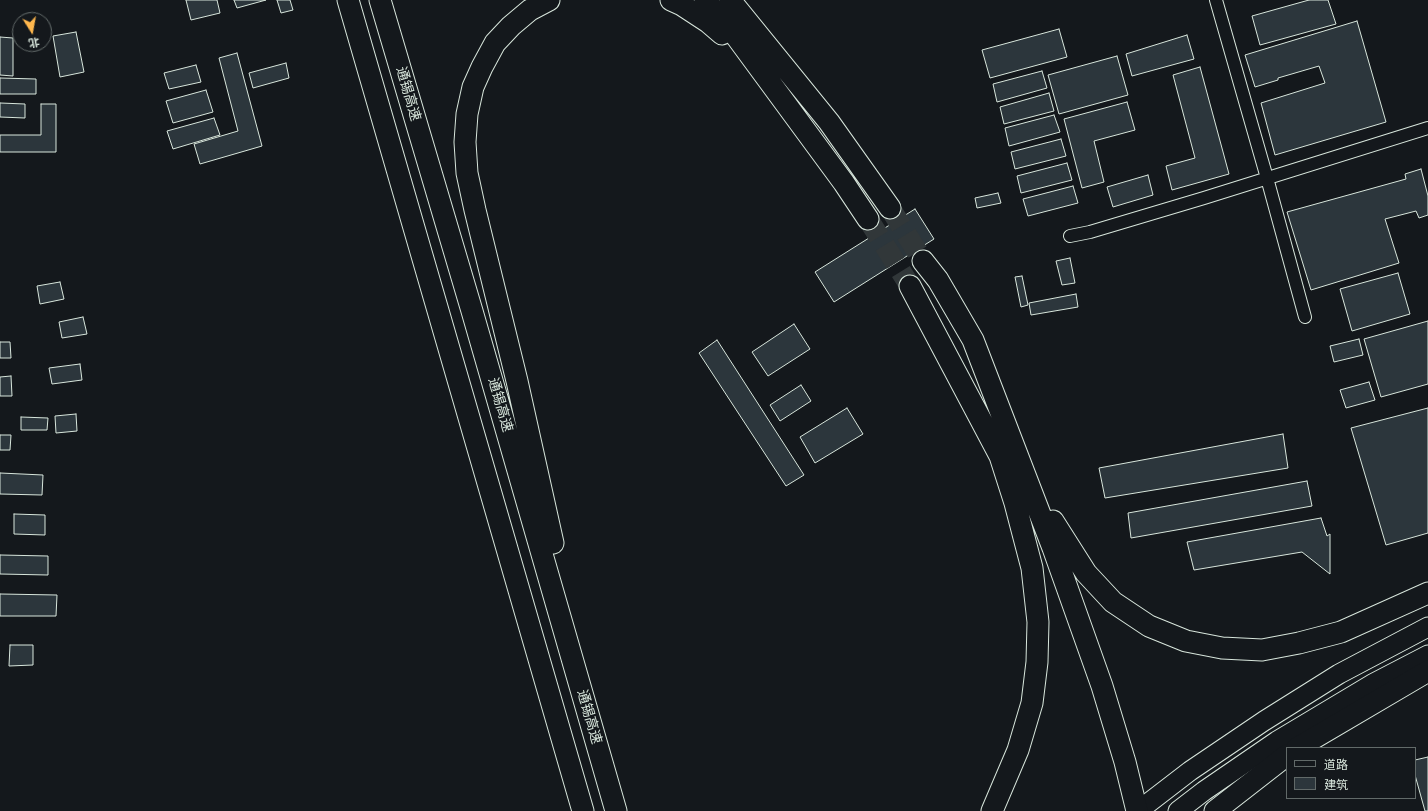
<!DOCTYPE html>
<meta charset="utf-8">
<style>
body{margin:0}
#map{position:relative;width:1428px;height:811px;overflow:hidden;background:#14181c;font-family:Lora,"Noto Sans SC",serif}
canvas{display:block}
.legend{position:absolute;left:1286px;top:747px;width:130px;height:52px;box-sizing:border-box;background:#14181c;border:1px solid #626a69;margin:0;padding:5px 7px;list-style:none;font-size:12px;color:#d8e6dc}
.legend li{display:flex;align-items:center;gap:8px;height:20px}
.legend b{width:20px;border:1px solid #626a69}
.north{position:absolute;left:12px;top:12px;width:40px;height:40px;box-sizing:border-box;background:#14181c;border:1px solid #626a69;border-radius:50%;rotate:169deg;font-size:11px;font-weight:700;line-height:16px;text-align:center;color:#d8e6dc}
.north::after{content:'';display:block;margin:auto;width:14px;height:18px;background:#ffb74d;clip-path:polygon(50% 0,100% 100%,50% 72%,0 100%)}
</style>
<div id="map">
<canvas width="1428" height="811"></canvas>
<ul class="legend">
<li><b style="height:5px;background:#14181c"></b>道路</li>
<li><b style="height:11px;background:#2c363c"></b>建筑</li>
</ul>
<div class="north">北</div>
</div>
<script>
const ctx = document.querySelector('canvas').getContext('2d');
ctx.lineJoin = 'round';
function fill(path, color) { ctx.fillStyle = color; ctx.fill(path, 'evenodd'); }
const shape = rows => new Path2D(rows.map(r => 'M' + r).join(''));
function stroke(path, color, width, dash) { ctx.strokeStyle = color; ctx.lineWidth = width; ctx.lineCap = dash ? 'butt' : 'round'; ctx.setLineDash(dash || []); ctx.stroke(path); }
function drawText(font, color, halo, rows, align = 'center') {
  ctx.font = font + ' Lora,"Noto Sans SC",serif'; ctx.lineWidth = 3; ctx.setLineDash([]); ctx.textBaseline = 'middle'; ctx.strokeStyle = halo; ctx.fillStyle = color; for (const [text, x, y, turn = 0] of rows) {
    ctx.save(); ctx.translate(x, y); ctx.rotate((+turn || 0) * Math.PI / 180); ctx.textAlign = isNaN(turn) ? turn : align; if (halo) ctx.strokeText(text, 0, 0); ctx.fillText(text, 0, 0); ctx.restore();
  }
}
const building = shape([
 [186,0,217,0,220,13,191,20,186,0],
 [234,0,266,0,237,8,234,0],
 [277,0,290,0,293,10,281,13,277,0],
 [1309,0,1328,0,1336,24,1260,45,1252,16,1309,0],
 [1357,21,1386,122,1275,155,1261,103,1325,83,1319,66,1278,78,1278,80,1255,87,1245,55,1357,21],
 [1059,29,1067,57,990,78,982,50,1059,29],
 [76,32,84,72,60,77,53,36,76,32],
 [1187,35,1194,59,1132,76,1126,54,1187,35],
 [0,37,13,38,13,76,0,75,0,37],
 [237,53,262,146,200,164,194,144,238,131,219,58,237,53],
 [1117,56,1128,95,1059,114,1048,75,1117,56],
 [286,63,289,78,253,88,249,73,286,63],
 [196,65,201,82,169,89,164,73,196,65],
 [1200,67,1229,174,1172,190,1166,166,1195,158,1173,75,1200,67],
 [1042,71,1047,88,997,102,993,84,1042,71],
 [0,78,36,79,36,94,0,94,0,78],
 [206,90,213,112,173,123,166,101,206,90],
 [1049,93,1054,111,1004,124,1000,107,1049,93],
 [1127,102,1135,130,1094,141,1104,182,1082,188,1064,119,1127,102],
 [0,103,25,104,25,118,0,117,0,103],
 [41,104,56,104,56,152,0,152,0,135,41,135,41,104],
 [1054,115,1060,132,1009,146,1005,128,1054,115],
 [214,118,220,135,173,149,167,131,214,118],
 [1061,139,1066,156,1015,169,1011,152,1061,139],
 [1067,163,1072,180,1021,193,1017,176,1067,163],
 [1421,169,1428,196,1428,215,1419,218,1416,211,1385,219,1399,263,1311,290,1287,212,1406,179,1405,174,1421,169],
 [1148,175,1153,195,1113,207,1107,187,1148,175],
 [1073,186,1078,203,1028,216,1023,199,1073,186],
 [998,193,1001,203,977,208,975,198,998,193],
 [915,209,934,239,834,302,815,272,915,209],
 [1070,258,1075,283,1062,285,1056,261,1070,258],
 [1398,273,1410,314,1352,331,1340,289,1398,273],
 [1022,276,1028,305,1021,307,1015,277,1022,276],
 [60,282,64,299,40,304,37,286,60,282],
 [1076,294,1078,307,1031,315,1029,303,1076,294],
 [83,317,87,334,62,338,59,322,83,317],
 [1428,321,1428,384,1381,397,1364,339,1428,321],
 [794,324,810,349,768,376,752,352,794,324],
 [1359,339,1363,355,1334,362,1330,346,1359,339],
 [717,340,804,475,786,486,699,353,717,340],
 [0,342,10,342,11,358,0,358,0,342],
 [80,364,82,380,52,384,49,368,80,364],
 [11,376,12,396,0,396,0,377,11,376],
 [1369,382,1375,400,1346,408,1340,390,1369,382],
 [801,385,811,401,780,421,770,405,801,385],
 [847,408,863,434,815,463,800,437,847,408],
 [1428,408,1428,533,1386,545,1351,428,1428,408],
 [76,414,77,431,56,433,55,416,76,414],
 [21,417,48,418,47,430,21,430,21,417],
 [1283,434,1288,468,1105,498,1099,468,1283,434],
 [0,435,11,435,10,450,0,450,0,435],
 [0,473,43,475,42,495,0,494,0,473],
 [1307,481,1312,506,1131,538,1128,513,1307,481],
 [14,514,45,515,45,535,14,534,14,514],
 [1321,518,1327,536,1330,534,1330,574,1302,552,1194,570,1187,542,1321,518],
 [0,555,48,556,48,575,0,574,0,555],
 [0,594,57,595,56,616,0,616,0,594],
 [10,645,33,645,33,665,9,666,10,645],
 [1428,757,1428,811,1425,811,1415,775,1415,760,1428,757]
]);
const highwayTunnel = shape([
 [890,208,923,261],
 [868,219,910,286]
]);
const street = shape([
 [1216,0,1267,178,1305,317],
 [1070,236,1090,232,1204,198,1428,128]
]);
const primary = shape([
 [1138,811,1190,771,1264,721,1339,674,1428,627],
 [1178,811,1204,791,1277,741,1374,683,1428,655]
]);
const highway = shape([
 [348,0,583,811],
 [380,0,472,311,616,811],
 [549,0,530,10,511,26,495,43,482,67,473,87,467,114,465,142,467,173,475,210,517,381,553,543],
 [671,0,682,5,708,22,722,34],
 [705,0,730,28,844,183,868,219],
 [730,0,829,122,890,208],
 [923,261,938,280,973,340,1053,548,1102,686,1125,762,1137,811],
 [910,286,1000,456,1015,503,1032,568,1038,622,1037,662,1032,703,1018,750,992,811],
 [1053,521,1086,573,1113,602,1149,626,1186,641,1222,648,1262,650,1299,643,1341,632,1428,593],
 [1297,748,1428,671],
 [1215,811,1287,755]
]);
const streetNames = [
 ["通锡高速",408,94,74],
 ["通锡高速",500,405,74],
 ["通锡高速",589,717,74]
];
fill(building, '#2c363c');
stroke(building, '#d8e6dc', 1);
stroke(highwayTunnel, '#313739', 21, [21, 10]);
stroke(street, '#d8e6dc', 14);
stroke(primary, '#d8e6dc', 21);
stroke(highway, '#d8e6dc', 23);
stroke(street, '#14181c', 12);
stroke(primary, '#14181c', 19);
stroke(highway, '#14181c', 21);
drawText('14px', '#d8e6dc', '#14181c', streetNames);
</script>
